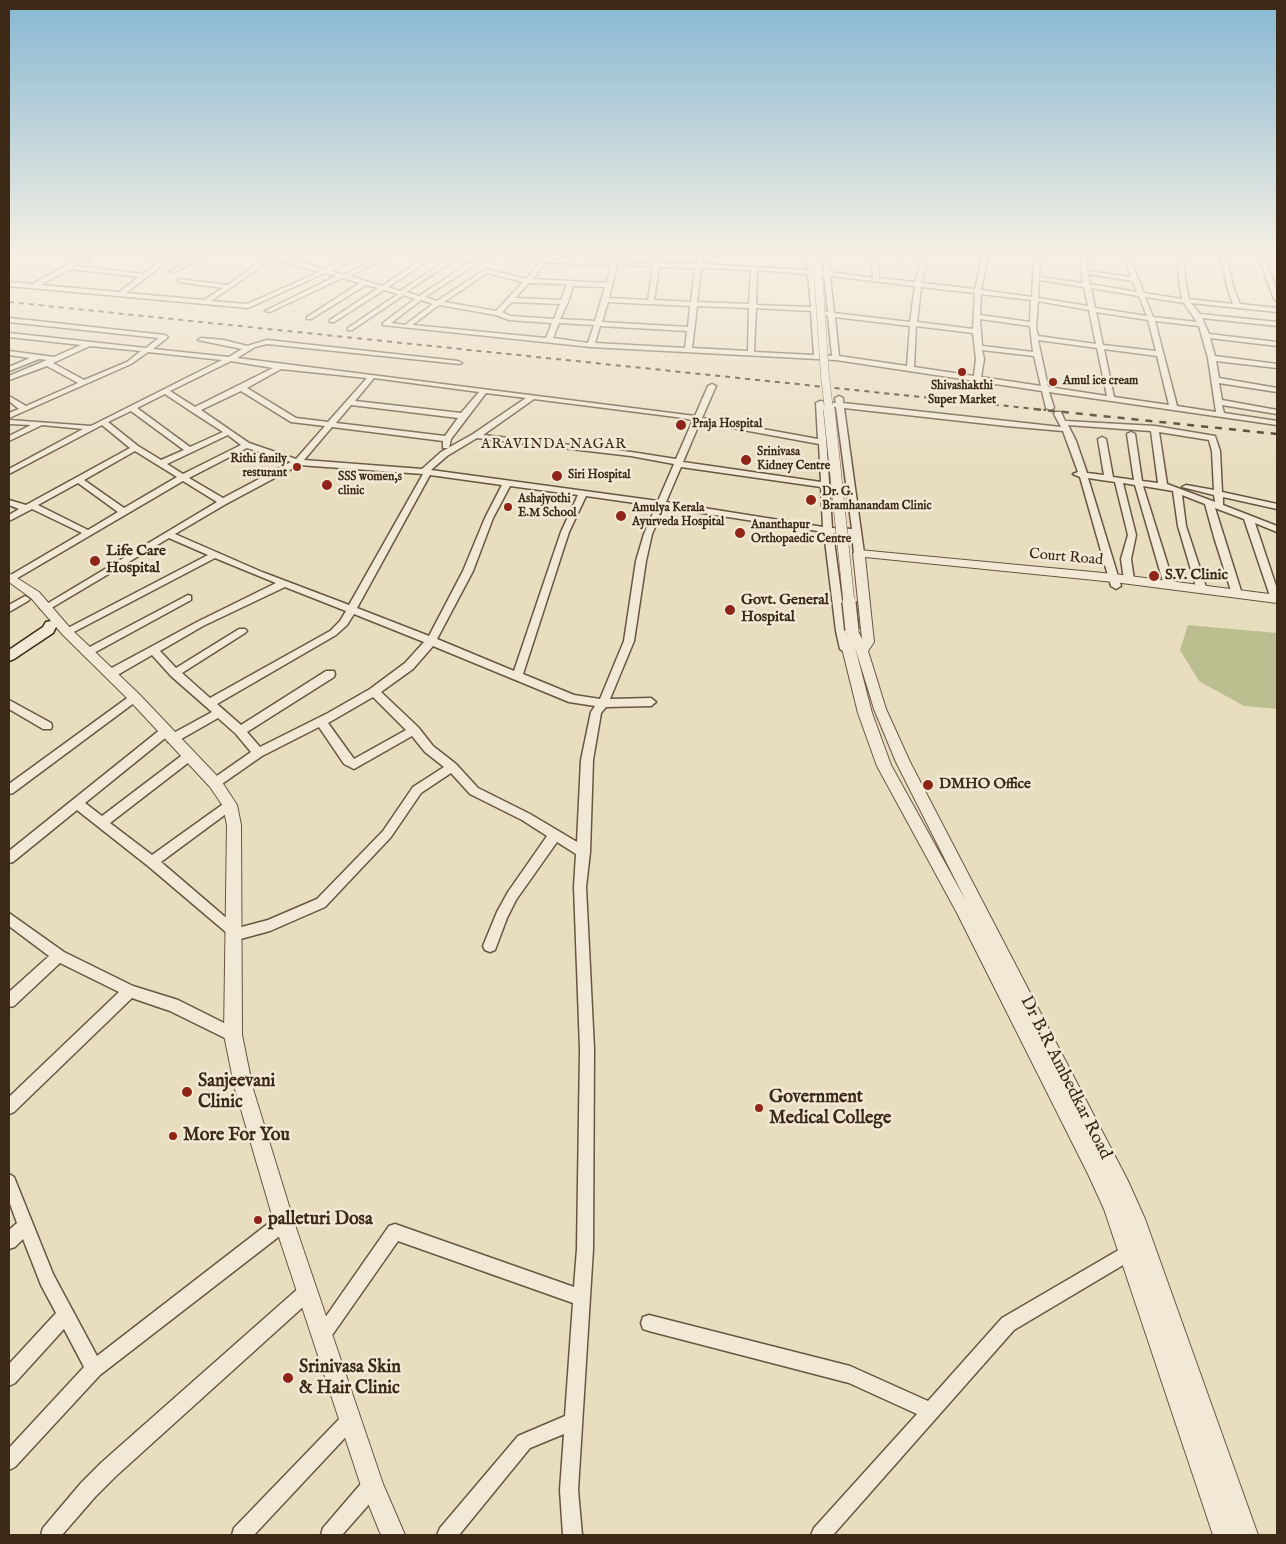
<!DOCTYPE html>
<style>
body{margin:0}
#map{position:relative;width:1286px;height:1544px;overflow:hidden;background:#e9ddc0;font-family:"IM FELL English",serif}
canvas{display:block}
.frame{position:absolute;inset:0;border:10px solid #3c2916;pointer-events:none}
</style>
<div id="map">
<canvas width="1286" height="1544"></canvas>
<div class="frame"></div>
</div>
<script>
const ctx = document.querySelector('canvas').getContext('2d');
ctx.lineJoin = 'round';
function fill(path, color) { ctx.fillStyle = color; ctx.fill(path, 'evenodd'); }
const shape = rows => new Path2D(rows.map(r => 'M' + r).join(''));
function stroke(path, color, width, dash) { ctx.strokeStyle = color; ctx.lineWidth = width; ctx.lineCap = dash ? 'butt' : 'round'; ctx.setLineDash(dash || []); ctx.stroke(path); }
function drawText(font, color, halo, rows, align = 'center') {
  ctx.font = font + ' "IM FELL English",serif'; ctx.lineWidth = 5; ctx.setLineDash([]); ctx.textBaseline = 'middle'; ctx.strokeStyle = halo; ctx.fillStyle = color; for (const [text, x, y, turn = 0] of rows) {
    ctx.save(); ctx.translate(x, y); ctx.rotate((+turn || 0) * Math.PI / 180); ctx.textAlign = isNaN(turn) ? turn : align; if (halo) ctx.strokeText(text, 0, 0); ctx.fillText(text, 0, 0); ctx.restore();
  }
}
const green = shape([
 [1188,625,1277,633,1277,709,1244,706,1199,681,1180,650]
]);
const minor = shape([
 [84,256,92,256,75,266,143,274,162,260,145,256,174,256,126,293,204,300,223,288,180,282,178,281,178,279,228,285,267,256,278,256,324,269,353,256,362,256,331,271,344,275,382,256,390,256,350,276,382,286,427,256,435,256,388,287,400,291,453,256,460,256,406,292,419,296,480,256,517,256,612,262,614,256,620,256,618,262,654,263,655,256,661,256,660,263,696,264,697,256,703,256,702,264,808,270,807,256,813,256,814,271,824,272,822,256,828,256,830,272,873,278,871,256,877,256,879,278,915,282,921,260,892,256,928,256,922,283,975,289,982,256,988,256,981,290,1032,297,1034,256,1040,256,1039,277,1083,283,1081,272,1082,256,1088,256,1087,271,1131,277,1127,266,1126,256,1132,256,1133,266,1144,293,1182,299,1179,279,1178,256,1184,256,1185,279,1189,299,1233,304,1228,290,1220,256,1226,256,1234,290,1240,304,1277,308,1277,312,1191,303,1200,314,1277,322,1277,326,1202,318,1209,334,1277,342,1277,346,1210,338,1215,356,1277,364,1277,368,1216,361,1219,378,1277,388,1277,392,1219,383,1222,400,1277,410,1277,414,1222,405,1224,413,1277,421,1277,425,1049,392,1054,408,1050,410,1046,408,1042,391,836,360,591,347,383,325,383,323,415,299,404,295,352,330,348,330,348,328,398,294,384,290,334,322,330,322,330,320,378,288,366,285,311,319,307,319,307,317,360,283,342,278,270,312,265,311,336,276,325,273,248,308,9,286,9,282,32,284,84,256],
 [487,257,540,262,526,279,486,269,437,301,425,297,487,257],
 [272,259,319,272,247,304,211,301,272,259],
 [546,262,572,264,611,265,607,283,533,279,546,262],
 [617,265,653,266,648,300,609,298,617,265],
 [659,267,695,268,691,302,654,300,659,267],
 [701,268,751,270,749,304,697,302,701,268],
 [70,269,139,277,119,292,40,285,70,269],
 [757,270,808,274,811,307,756,305,757,270],
 [487,273,523,282,496,311,444,302,487,273],
 [815,274,824,275,828,312,817,308,815,274],
 [1088,274,1133,281,1137,292,1090,284,1088,274],
 [830,276,915,286,910,322,834,313,830,276],
 [1039,280,1084,287,1088,306,1038,298,1039,280],
 [529,283,567,284,561,300,515,298,529,283],
 [573,286,605,287,595,321,560,319,568,302,573,286],
 [921,287,975,293,973,329,917,322,921,287],
 [1091,288,1139,296,1147,316,1095,308,1091,288],
 [981,294,1031,300,1030,322,980,315,981,294],
 [1145,297,1184,303,1197,322,1153,317,1145,297],
 [421,300,433,304,405,325,391,323,421,300],
 [1038,301,1089,310,1096,344,1038,336,1036,328,1038,301],
 [512,302,560,304,554,319,510,316,502,312,512,302],
 [608,302,690,306,688,327,602,322,608,302],
 [439,305,496,315,509,320,552,323,546,338,412,325,439,305],
 [697,306,749,308,748,351,692,348,697,306],
 [756,308,811,311,814,355,754,352,756,308],
 [1096,312,1148,320,1156,351,1103,345,1096,312],
 [818,313,828,316,832,356,821,355,818,313],
 [835,317,910,326,907,366,839,356,835,317],
 [980,319,1030,326,1033,352,982,346,980,319],
 [1155,321,1199,326,1208,358,1216,412,1177,406,1155,321],
 [559,323,594,325,588,343,553,338,559,323],
 [600,326,687,331,685,348,595,343,600,326],
 [916,326,973,333,976,359,974,376,914,367,916,326],
 [1038,340,1097,348,1107,396,1048,387,1038,340],
 [1104,349,1157,356,1169,405,1114,397,1104,349],
 [982,350,1034,356,1041,386,981,377,984,359,982,350],
 [196,256,204,256,175,272,170,271,196,256],
 [1258,256,1264,256,1277,291,1277,301,1274,299,1258,256],
 [9,318,165,335,168,337,167,338,153,349,229,357,242,349,198,340,201,338,224,340,247,346,267,340,458,361,462,363,460,364,267,344,255,347,237,358,695,416,708,386,712,384,716,386,702,418,818,439,816,403,820,401,836,403,835,398,839,396,843,398,843,403,1061,427,1054,414,1055,412,1061,412,1065,421,1155,426,1215,436,1220,451,1222,492,1277,504,1277,509,1223,497,1223,505,1277,526,1277,532,1255,523,1277,589,1276,602,1271,599,1244,519,1215,508,1242,594,1237,597,1232,594,1214,537,1205,504,1182,495,1186,526,1207,590,1202,593,1197,590,1178,526,1173,491,1143,486,1174,585,1169,588,1164,585,1135,485,1123,483,1136,535,1131,559,1134,580,1129,583,1124,580,1121,559,1128,535,1115,482,1088,478,1121,586,1116,589,1111,586,1080,477,1073,474,1078,472,1063,431,1006,426,844,408,864,553,859,556,854,553,852,534,833,533,846,631,850,647,854,651,849,655,840,649,836,631,824,532,664,507,652,534,646,561,634,641,610,699,651,698,656,702,651,706,606,707,601,713,593,760,590,852,586,887,594,1049,593,1249,578,1490,582,1535,563,1535,560,1490,564,1434,530,1448,459,1535,437,1535,440,1528,518,1436,565,1416,573,1303,398,1241,328,1341,322,1344,316,1341,313,1335,389,1226,395,1224,574,1287,577,1249,580,1049,574,887,576,854,557,842,516,900,507,918,495,950,490,952,485,950,483,946,497,912,508,892,547,836,522,820,470,794,451,773,421,793,391,837,325,907,270,931,233,941,228,939,227,933,148,866,77,810,13,862,9,863,9,851,161,729,165,728,169,729,170,732,169,735,85,803,102,816,185,753,193,753,195,756,193,759,110,823,152,855,226,802,234,802,236,805,234,808,161,862,238,928,268,920,317,899,383,831,413,787,444,767,425,752,412,736,354,769,344,764,319,727,262,756,219,786,211,786,209,783,211,780,251,752,236,734,218,718,176,742,168,742,167,739,168,736,212,712,171,676,152,655,114,677,110,678,105,674,106,671,197,622,276,583,215,558,70,634,64,634,62,632,64,630,208,555,169,538,48,610,45,611,40,608,217,502,183,481,9,583,9,576,82,533,32,509,9,521,9,515,19,509,9,505,9,500,26,505,130,448,102,425,9,474,9,469,83,429,42,425,9,441,9,436,31,425,9,424,9,420,91,426,222,360,148,352,131,364,9,418,9,413,19,409,9,401,9,396,26,406,78,383,47,366,9,380,9,376,47,360,39,359,9,371,9,367,30,358,9,355,9,351,54,357,81,345,9,337,9,333,146,348,159,338,9,322,9,318],
 [90,346,141,351,127,362,84,380,53,363,90,346],
 [231,361,273,368,195,407,170,391,231,361],
 [281,369,367,378,328,422,296,418,247,388,281,369],
 [374,378,479,392,461,413,355,401,374,378],
 [241,391,291,422,325,426,296,459,249,443,201,410,241,391],
 [486,393,526,398,473,434,441,452,422,469,304,460,332,427,443,441,443,448,449,448,451,439,486,393],
 [165,394,192,412,223,432,190,447,137,408,165,394],
 [534,399,676,417,693,420,676,459,631,452,483,435,534,399],
 [351,405,458,418,445,436,336,423,351,405],
 [824,406,836,407,852,529,832,528,824,406],
 [131,411,184,450,161,460,138,446,108,422,131,411],
 [700,422,819,444,821,482,683,462,700,422],
 [1068,425,1151,431,1158,483,1142,481,1135,434,1131,432,1127,434,1134,480,1113,477,1106,439,1102,437,1098,439,1104,475,1087,473,1076,441,1068,425],
 [1159,432,1209,440,1212,451,1214,490,1186,485,1182,487,1214,495,1215,502,1167,484,1159,432],
 [228,435,241,445,183,474,167,464,228,435],
 [477,438,631,456,674,464,658,501,431,470,447,456,477,438],
 [247,448,291,462,223,498,189,478,247,448],
 [135,451,177,477,124,508,84,480,135,451],
 [299,465,423,474,349,605,262,572,175,534,226,504,299,465],
 [681,467,821,487,823,527,666,502,681,467],
 [430,475,502,485,485,518,463,571,429,636,357,608,430,475],
 [78,483,118,512,88,530,38,505,78,483],
 [510,486,578,495,561,532,514,671,437,639,473,571,493,518,510,486],
 [586,496,656,506,644,534,636,561,624,641,600,699,574,695,523,674,569,532,586,496],
 [285,587,346,611,340,621,330,631,210,698,182,673,245,633,247,631,245,629,239,629,176,668,160,651,203,626,285,587],
 [354,614,424,642,405,663,370,689,328,713,260,747,247,732,334,677,335,674,334,671,326,671,241,725,217,704,336,635,347,625,354,614],
 [433,646,569,702,595,706,591,712,581,760,577,842,530,814,478,788,456,764,433,746,418,727,381,692,413,669,433,646],
 [373,697,406,730,354,759,328,723,373,697],
 [188,595,191,596,191,600,92,654,84,654,83,652,84,650,188,595],
 [25,596,30,599,28,601,9,612,9,605,25,596],
 [134,693,138,694,139,697,138,700,13,793,9,794,9,784,134,693],
 [9,700,51,723,52,726,51,729,43,729,9,709,9,700],
 [9,913,64,952,133,986,178,1000,238,1030,240,1035,238,1040,233,1042,170,1011,132,998,14,1112,9,1114,9,1097,119,992,60,963,14,1006,9,1007,9,992,49,956,9,926,9,913],
 [9,1174,14,1177,53,1274,97,1356,278,1216,284,1214,290,1216,292,1222,290,1228,100,1375,15,1467,9,1470,9,1448,84,1367,64,1329,15,1383,9,1386,9,1364,56,1313,41,1285,23,1239,15,1247,9,1249,9,1230,17,1223,9,1201,9,1174],
 [1134,1241,1140,1243,1142,1249,1140,1255,1014,1330,833,1535,811,1535,814,1528,917,1414,849,1383,649,1331,643,1329,641,1323,643,1317,649,1315,850,1366,928,1401,1002,1318,1134,1241],
 [307,1284,313,1286,315,1292,313,1298,116,1476,95,1497,62,1535,41,1535,43,1528,81,1483,102,1462,301,1286,307,1284],
 [350,1411,356,1414,359,1420,356,1426,254,1535,232,1535,234,1528,344,1414,350,1411],
 [372,1477,379,1479,381,1486,379,1493,342,1535,321,1535,323,1528,365,1479,372,1477]
]);
const tertiary = shape([
 [859,550,1114,574,1277,595,1277,603,1114,582,865,557,874,642,868,651,886,709,910,762,1128,1181,1145,1219,1258,1535,1213,1535,1104,1209,1088,1174,957,913,877,766,858,713,842,648,847,636,848,627,856,627,862,639,853,553,859,550],
 [855,647,874,709,896,762,966,901,891,765,872,713,855,647],
 [9,573,39,592,71,629,139,694,220,779,237,805,241,825,242,1035,253,1089,294,1222,383,1484,405,1535,381,1535,361,1486,274,1222,235,1089,224,1035,227,825,223,806,210,787,129,700,63,635,31,598,9,582,9,573]
]);
const secondary = shape([
 [51,621,56,622,57,625,53,633,14,659,9,661,9,650,43,627,46,622,51,621]
]);
const railFar1 = shape([
 [9,302,1046,410]
]);
const rail = shape([
 [1034,409,1277,434]
]);
const tertiaryBridgeFar2 = shape([
 [817,256,825,376,829,410]
]);
const tertiaryBridgeFar1 = shape([
 [829,409,849,603]
]);
const tertiaryBridge = shape([
 [849,602,852,630]
]);
const markers = [
 [962,372,5,"#8f2418"],
 [1053,382,5,"#8f2418"],
 [681,425,6,"#8f2418"],
 [746,460,6,"#8f2418"],
 [297,467,5,"#8f2418"],
 [557,476,6,"#8f2418"],
 [327,485,6,"#8f2418"],
 [811,500,6,"#8f2418"],
 [508,507,5,"#8f2418"],
 [621,516,6,"#8f2418"],
 [740,533,6,"#8f2418"],
 [95,561,6,"#8f2418"],
 [1154,576,6,"#8f2418"],
 [730,610,6,"#8f2418"],
 [928,785,6,"#8f2418"],
 [187,1092,6,"#8f2418"],
 [759,1108,5,"#8f2418"],
 [173,1136,5,"#8f2418"],
 [258,1220,5,"#8f2418"],
 [288,1378,6,"#8f2418"]
];
const farPoinames = [
 ["Amul ice cream",1063,382],
 ["Shivashakthi",962,387,"center"],
 ["Super Market",962,401,"center"],
 ["Praja Hospital",692,425],
 ["Srinivasa",757,453],
 ["Kidney Centre",757,467],
 ["Rithi fanily",287,460,"right"],
 ["resturant",287,474,"right"],
 ["Siri Hospital",568,476],
 ["SSS women,s",338,478],
 ["clinic",338,492],
 ["Dr. G.",822,493],
 ["Bramhanandam Clinic",822,507],
 ["Ashajyothi",518,500],
 ["E.M School",518,514],
 ["Amulya Kerala",632,509],
 ["Ayurveda Hospital",632,523],
 ["Ananthapur",751,526],
 ["Orthopaedic Centre",751,540]
];
const farNeighbourhoodnames = [
 ["ARAVINDA NAGAR",554,445]
];
const poiNames = [
 ["Life Care",106,552],
 ["Hospital",106,569],
 ["S.V. Clinic",1165,576],
 ["Govt. General",741,601],
 ["Hospital",741,618],
 ["DMHO Office",939,785]
];
const streetNames = [
 ["Court Road",1066,558,5]
];
const nearStreetnames = [
 ["Dr B.R Ambedkar Road",1065,1078,63]
];
const nearPoinames = [
 ["Sanjeevani",198,1082],
 ["Clinic",198,1103],
 ["Government",769,1098],
 ["Medical College",769,1119],
 ["More For You",183,1136],
 ["palleturi Dosa",268,1220],
 ["Srinivasa Skin",299,1368],
 ["& Hair Clinic",299,1389]
];
fill(green, '#bbbf8f');
stroke(minor, '#675640', 3);
stroke(tertiary, '#675640', 2);
stroke(secondary, '#3c2916', 3);
fill(minor, '#f1e9d6');
fill(tertiary, '#f1e9d6');
fill(secondary, '#f1e9d6');
stroke(railFar1, '#3c2916', 2, [5, 5]);
stroke(rail, '#3c2916', 2.5, [7, 7]);
stroke(tertiaryBridgeFar2, '#675640', 9, []);
stroke(tertiaryBridgeFar1, '#675640', 12, []);
stroke(tertiaryBridge, '#675640', 16, []);
stroke(tertiaryBridgeFar2, '#f1e9d6', 8);
stroke(tertiaryBridgeFar1, '#f1e9d6', 11);
stroke(tertiaryBridge, '#f1e9d6', 13);
const sky = ctx.createLinearGradient(0, 0, 0, 472);
sky.addColorStop(0, '#87b7d2');
sky.addColorStop(0.54, '#f5f0e3');
sky.addColorStop(1, '#f5f0e300');
ctx.fillStyle = sky;
ctx.fillRect(0, 0, 1286, 472);
for (const [x, y, r, color] of markers) { const dot = new Path2D(); dot.arc(x, y, r, 0, 2 * Math.PI); ctx.fillStyle = color; ctx.fill(dot); stroke(dot, '#f1e9d6', 2); }
drawText('bold 12px', '#3c2916', '#f1e9d6', farPoinames, 'left');
ctx.letterSpacing = '1px';
drawText('14px', '#3c2916', '#f1e9d6', farNeighbourhoodnames);
ctx.letterSpacing = '0px';
drawText('bold 15px', '#3c2916', '#f1e9d6', poiNames, 'left');
drawText('15px', '#3c2916', '#f1e9d6', streetNames);
drawText('18px', '#3c2916', '#f1e9d6', nearStreetnames);
drawText('bold 18px', '#3c2916', '#f1e9d6', nearPoinames, 'left');
</script>
